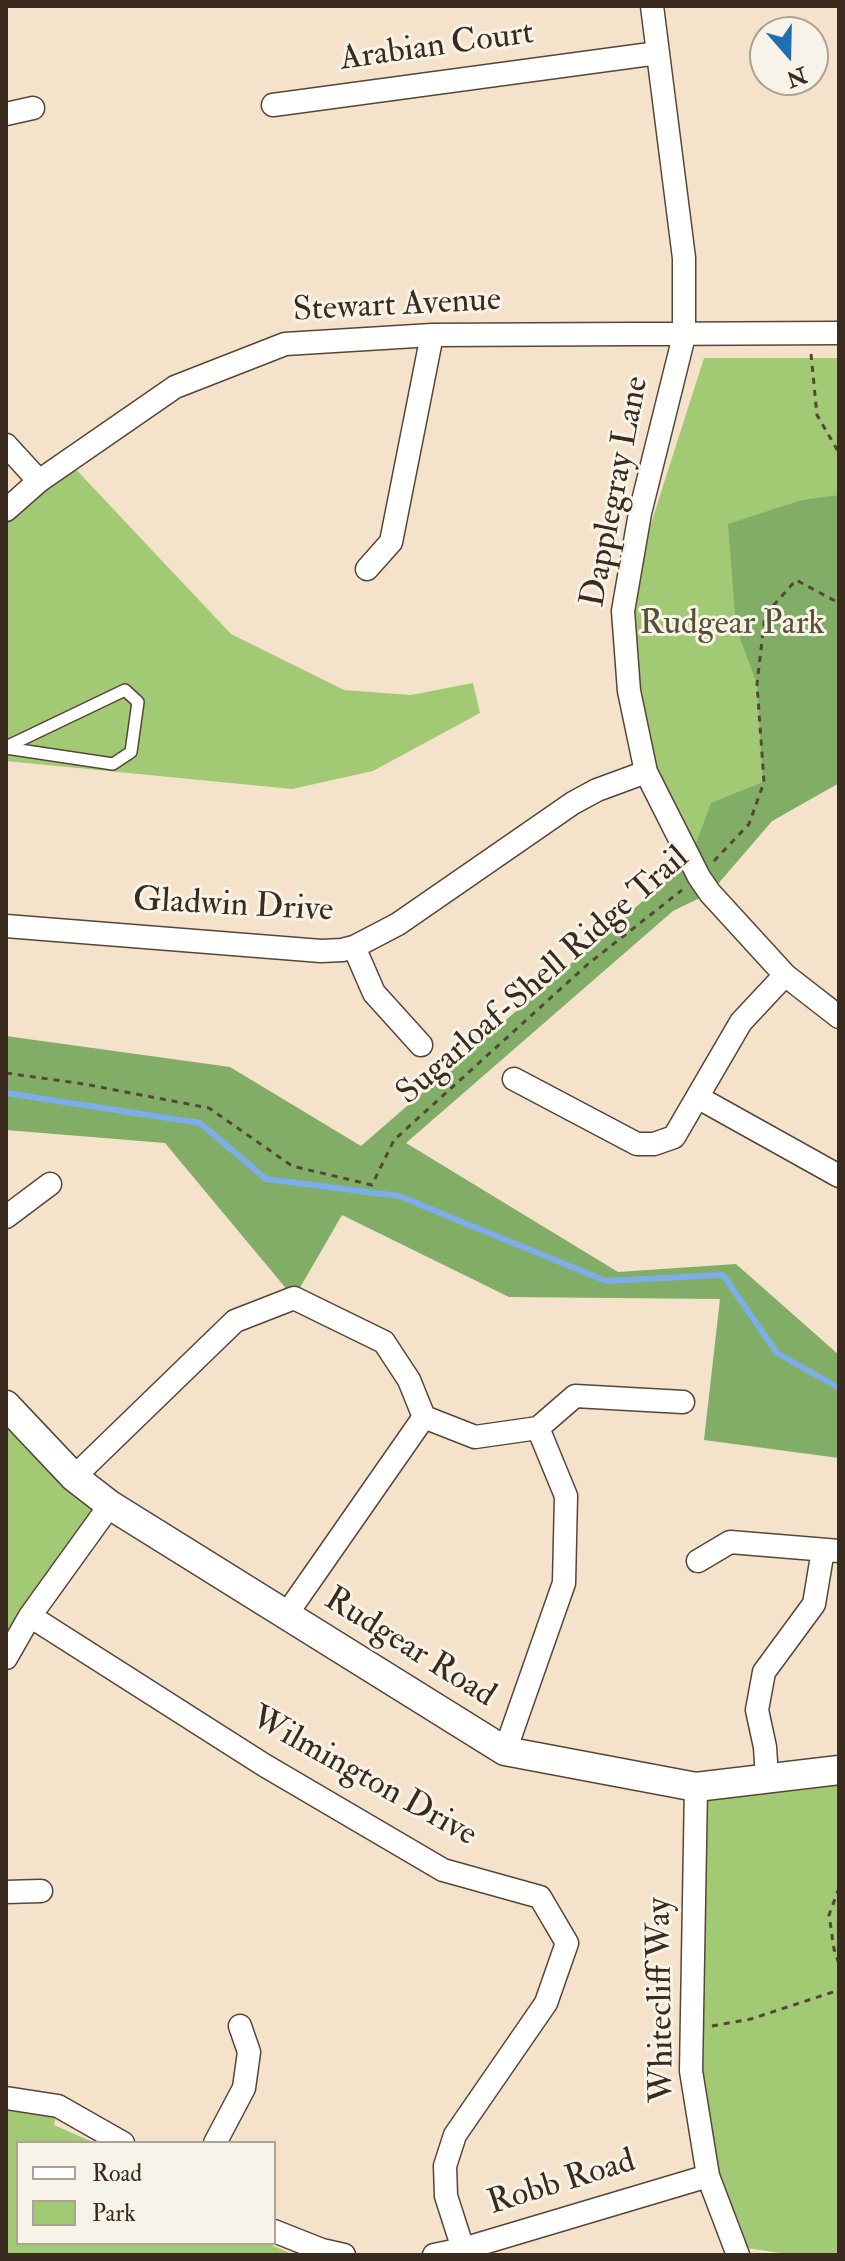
<!DOCTYPE html>
<style>
body{margin:0}
#map{position:relative;width:845px;height:2261px;overflow:hidden;background:#f4e2ca;font-family:"IM FELL Double Pica",serif}
canvas{display:block}
.frame{position:absolute;inset:0;border:8px solid #3b2a1e;pointer-events:none}
.legend{position:absolute;left:16px;top:2141px;width:260px;height:104px;box-sizing:border-box;background:#f7f3e8;border:2px solid #aca397;margin:0;padding:10px 14px;list-style:none;font-size:24px;color:#3b2a1e}
.legend li{display:flex;align-items:center;gap:16px;height:40px}
.legend b{width:40px;border:2px solid #aca397}
.north{position:absolute;left:749px;top:16px;width:80px;height:80px;box-sizing:border-box;background:#f7f3e8;border:2px solid #aca397;border-radius:50%;rotate:160deg;font-size:22px;font-weight:700;line-height:32px;text-align:center;color:#3b2a1e}
.north::after{content:'';display:block;margin:auto;width:28px;height:36px;background:#1f6fb2;clip-path:polygon(50% 0,100% 100%,50% 72%,0 100%)}
</style>
<div id="map">
<canvas width="845" height="2261"></canvas>
<div class="frame"></div>
<ul class="legend">
<li><b style="height:10px;background:#fff"></b>Road</li>
<li><b style="height:22px;background:#a2c974"></b>Park</li>
</ul>
<div class="north">N</div>
</div>
<script>
const ctx = document.querySelector('canvas').getContext('2d');
ctx.lineJoin = 'round';
function fill(path, color) { ctx.fillStyle = color; ctx.fill(path, 'evenodd'); }
const shape = rows => new Path2D(rows.map(r => 'M' + r).join(''));
function stroke(path, color, width, dash) { ctx.strokeStyle = color; ctx.lineWidth = width; ctx.lineCap = dash ? 'butt' : 'round'; ctx.setLineDash(dash || []); ctx.stroke(path); }
function drawText(font, color, halo, rows, align = 'center') {
  ctx.font = font + ' "IM FELL Double Pica",serif'; ctx.lineWidth = 6; ctx.setLineDash([]); ctx.textBaseline = 'middle'; ctx.strokeStyle = halo; ctx.fillStyle = color; for (const [text, x, y, turn = 0] of rows) {
    ctx.save(); ctx.translate(x, y); ctx.rotate((+turn || 0) * Math.PI / 180); ctx.textAlign = isNaN(turn) ? turn : align; if (halo) ctx.strokeText(text, 0, 0); ctx.fillText(text, 0, 0); ctx.restore();
  }
}
const green = shape([
 [704,358,839,358,839,783,772,821,710,893,646,772,623,611],
 [68,461,231,634,344,690,411,695,473,683,480,713,373,771,292,789,6,761,6,510],
 [6,1405,110,1505,6,1658],
 [839,1770,839,2255,794,2255,734,2246,691,2071,696,1787],
 [6,2098,58,2106,54,2125,95,2143,18,2143,18,2243,267,2243,294,2255,6,2255]
]);
const forest = shape([
 [839,495,839,783,772,821,710,893,673,911,406,1143,618,1272,736,1264,839,1355,839,1458,704,1440,720,1299,509,1297,342,1215,294,1298,165,1143,6,1130,6,1036,230,1067,361,1146,690,860,711,803,763,782,757,684,736,627,728,524,802,500]
]);
const stream = shape([
 [6,1093,200,1123,266,1179,399,1196,606,1281,723,1275,777,1353,839,1388]
]);
const path = shape([
 [811,354,817,415,839,453],
 [714,861,749,824,764,782,757,684,765,615,796,580,839,603],
 [6,1073,84,1084,209,1108,292,1166,372,1185,394,1140,588,964,682,890],
 [839,1888,829,1915,834,1949,839,1964],
 [712,2026,751,2019,839,1990]
]);
const service = shape([
 [6,747,125,690,138,702,131,752,113,764,6,748]
]);
const minor = shape([
 [652,6,684,258,684,336,640,513,623,611,629,691,646,772,699,877,710,893,785,975,839,1017],
 [273,105,658,53],
 [6,114,33,108],
 [6,445,39,481],
 [6,510,39,481,175,387,285,344,432,335,839,333],
 [367,569,391,542,432,335],
 [6,926,321,951,342,950,354,947,398,924,573,803,597,790,646,772],
 [354,947,374,993,421,1045],
 [514,1079,637,1144,654,1144,674,1137,741,1022,785,975],
 [699,1098,839,1176],
 [6,1217,50,1184],
 [74,1477,235,1321,294,1298,384,1342,409,1380,424,1417,475,1437,538,1428,575,1396,683,1402],
 [698,1561,730,1542,839,1551],
 [286,1615,424,1417],
 [30,1616,264,1765,443,1870,540,1897,567,1943,546,2003,455,2135,445,2166,446,2196,463,2249],
 [6,1658,30,1616,110,1505],
 [505,1751,564,1583,566,1496,538,1428],
 [767,1778,765,1747,757,1710,764,1672,814,1604,823,1550],
 [696,1787,691,2071,708,2176,738,2255],
 [6,1892,41,1891],
 [6,2098,58,2106,123,2143],
 [215,2143,244,2088,249,2052,240,2026],
 [274,2231,322,2250,344,2255],
 [434,2255,463,2249,708,2176]
]);
const tertiary = shape([
 [6,1405,74,1477,110,1505,505,1751,696,1787,839,1770]
]);
const streetNames = [
 ["Arabian Court",437,48,-8],
 ["Stewart Avenue",397,307,-3],
 ["Dapplegray Lane",617,492,-79],
 ["Gladwin Drive",233,907,3],
 ["Sugarloaf-Shell Ridge Trail",544,977,-41],
 ["Rudgear Road",409,1649,32],
 ["Wilmington Drive",363,1778,29],
 ["Whitecliff Way",663,2000,-91],
 ["Robb Road",562,2184,-17]
];
const parkNames = [
 ["Rudgear Park",732,626]
];
fill(green, '#a2c974');
fill(forest, '#81ad66');
stroke(stream, '#7daee9', 6);
stroke(service, '#574638', 14);
stroke(minor, '#574638', 25);
stroke(tertiary, '#574638', 31);
stroke(path, '#574638', 3, [6, 6]);
stroke(service, '#fff', 11);
stroke(minor, '#fff', 22);
stroke(tertiary, '#fff', 28);
drawText('34px', '#3b2a1e', '#f7f3e8', streetNames);
drawText('34px', '#555234', '#f7f3e8', parkNames);
</script>
